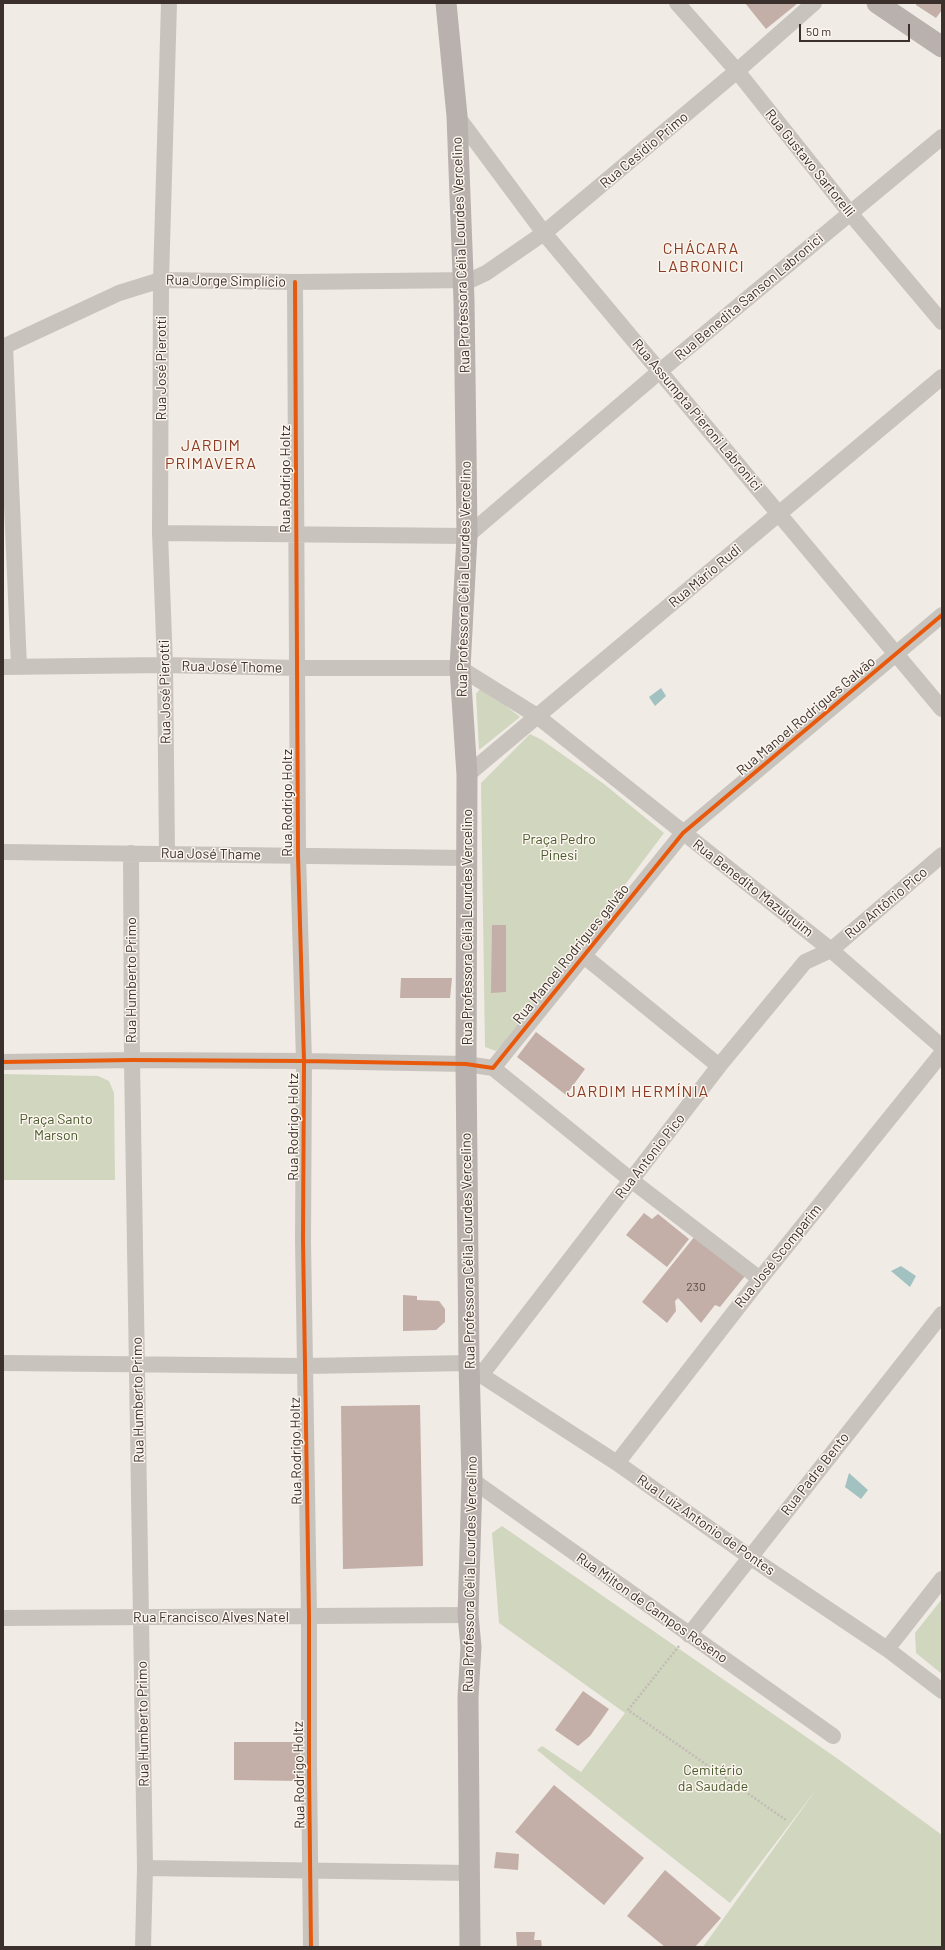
<!DOCTYPE html>
<meta charset="utf-8">
<style>
body{margin:0}
#map{position:relative;width:945px;height:1950px;overflow:hidden;background:#f0ebe5;font-family:Barlow,sans-serif}
canvas{display:block}
.frame{position:absolute;inset:0;border:4px solid #3b302b;pointer-events:none}
.scale{position:absolute;left:799px;top:24px;width:111px;height:18px;box-sizing:border-box;border:2px solid #3b302b;border-top:0;padding-left:5px;font-size:12px;line-height:14px;white-space:nowrap;color:#3b302b;-webkit-text-stroke:3px #fbf5ee;paint-order:stroke}
</style>
<div id="map">
<canvas width="945" height="1950"></canvas>
<div class="frame"></div>
<div class="scale">50 m</div>
</div>
<script>
const ctx = document.querySelector('canvas').getContext('2d');
ctx.lineJoin = 'round';
function fill(path, color) { ctx.fillStyle = color; ctx.fill(path, 'evenodd'); }
const shape = rows => new Path2D(rows.map(r => 'M' + r).join(''));
function stroke(path, color, width, dash) { ctx.strokeStyle = color; ctx.lineWidth = width; ctx.lineCap = dash ? 'butt' : 'round'; ctx.setLineDash(dash || []); ctx.stroke(path); }
function drawText(font, color, halo, rows, align = 'center') {
  ctx.font = font + ' Barlow,sans-serif'; ctx.lineWidth = 3; ctx.setLineDash([]); ctx.textBaseline = 'middle'; ctx.strokeStyle = halo; ctx.fillStyle = color; for (const [text, x, y, turn = 0] of rows) {
    ctx.save(); ctx.translate(x, y); ctx.rotate((+turn || 0) * Math.PI / 180); ctx.textAlign = isNaN(turn) ? turn : align; if (halo) ctx.strokeText(text, 0, 0); ctx.fillText(text, 0, 0); ctx.restore();
  }
}
const green = shape([
 [479,690,486,690,520,717,479,750,476,694],
 [530,734,542,740,604,784,664,833,515,1031,496,1051,485,1047,481,783],
 [3,1074,98,1076,109,1081,114,1093,115,1180,3,1180],
 [502,1526,838,1759,942,1835,942,1947,703,1947,818,1787,730,1903,565,1773,537,1750,542,1746,581,1772,625,1713,499,1623,492,1533],
 [942,1599,942,1674,916,1653,915,1633]
]);
const water = shape([
 [661,688,666,696,655,706,649,697],
 [901,1266,916,1276,910,1287,891,1271],
 [849,1473,868,1490,861,1499,845,1487]
]);
const building = shape([
 [745,3,798,3,766,29],
 [916,3,942,3,942,10,936,18,916,5],
 [492,925,506,925,506,992,491,993],
 [401,978,452,978,450,998,400,998],
 [536,1032,585,1069,566,1095,517,1057],
 [644,1213,652,1219,658,1214,689,1239,667,1267,626,1235],
 [695,1236,745,1276,720,1307,715,1305,701,1323,678,1298,675,1301,676,1311,667,1323,642,1302],
 [403,1295,417,1296,417,1300,439,1301,445,1309,445,1322,436,1330,403,1331],
 [420,1405,423,1566,343,1569,341,1406],
 [583,1691,609,1709,590,1736,578,1746,555,1730],
 [234,1742,300,1742,300,1781,234,1780],
 [554,1785,644,1858,604,1905,515,1832],
 [496,1852,519,1854,518,1870,494,1868],
 [665,1870,721,1918,695,1947,665,1947,627,1916],
 [516,1932,535,1932,534,1940,541,1940,542,1947,517,1947]
]);
const path = shape([
 [679,1646,628,1710,786,1820]
]);
const minor = shape([
 [677,3,737,71,850,213,942,322],
 [457,116,544,233,942,709],
 [295,282,298,855,304,1061,303,1240,309,1616,309,1767,311,1947],
 [5,346,19,666],
 [3,347,119,293,161,280,295,282,471,280,486,273,544,233,737,71,814,3],
 [160,533,467,536,660,371,942,137],
 [3,667,165,665,297,668,460,668,537,716,831,950,942,1047],
 [467,775,942,377],
 [3,852,467,858],
 [131,853,132,1060,145,1868,143,1947],
 [167,853,165,665,160,533,161,280,169,3],
 [584,956,719,1066],
 [3,1062,132,1060,304,1061,466,1064,493,1068,683,833,942,615],
 [493,1068,631,1180,760,1279],
 [3,1363,306,1366,469,1363,481,1375,617,1463,750,1557,887,1649,942,1691],
 [481,1375,719,1066,805,962,831,950,942,855],
 [617,1463,760,1279,942,1053],
 [472,1480,833,1736],
 [3,1618,468,1615],
 [689,1635,942,1314],
 [887,1649,942,1579],
 [145,1868,470,1873]
]);
const major = shape([
 [446,3,457,116,464,301,466,450,467,536,460,668,467,775,466,1064,469,1363,472,1480,468,1615,471,1647,468,1697,470,1947],
 [877,3,942,47]
]);
const cycleway = shape([
 [295,282,298,855,304,1061,303,1240,309,1616,309,1767,311,1947],
 [3,1062,132,1060,304,1061,466,1064,493,1068,683,833,942,615]
]);
const numberNames = [
 ["230",696,1287]
];
const streetNames = [
 ["Rua Cesidio Primo",644,150,-40],
 ["Rua Gustavo Sartorelli",810,163,51],
 ["Rua Professora Célia Lourdes Vercelino",461,255,-92],
 ["Rua Jorge Simplício",226,281,1],
 ["Rua Benedita Sanson Labronici",749,297,-40],
 ["Rua José Pierotti",161,368,-90],
 ["Rua Assumpta Pieroni Labronici",697,415,50],
 ["Rua Rodrigo Holtz",285,479,-90],
 ["Rua Mário Rudi",705,576,-40],
 ["Rua Professora Célia Lourdes Vercelino",464,579,-89],
 ["Rua José Thome",232,667,1],
 ["Rua José Pierotti",165,692,-91],
 ["Rua Manoel Rodrigues Galvão",806,716,-40],
 ["Rua Rodrigo Holtz",287,803,-90],
 ["Rua José Thame",211,854,1],
 ["Rua Benedito Mazulquim",753,888,38],
 ["Rua Antônio Pico",886,903,-40],
 ["Rua Professora Célia Lourdes Vercelino",467,927,-90],
 ["Rua Manoel Rodrigues galvão",571,954,-51],
 ["Rua Humberto Primo",131,980,-90],
 ["Rua Rodrigo Holtz",293,1127,-90],
 ["Rua Antonio Pico",650,1156,-52],
 ["Rua Professora Célia Lourdes Vercelino",468,1251,-91],
 ["Rua José Scomparim",778,1256,-51],
 ["Rua Humberto Primo",138,1400,-91],
 ["Rua Rodrigo Holtz",296,1451,-91],
 ["Rua Padre Bento",815,1474,-52],
 ["Rua Luiz Antonio de Pontes",706,1525,35],
 ["Rua Professora Célia Lourdes Vercelino",470,1574,-89],
 ["Rua Milton de Campos Roseno",652,1608,35],
 ["Rua Francisco Alves Natel",211,1617],
 ["Rua Humberto Primo",143,1724,-91],
 ["Rua Rodrigo Holtz",299,1775,-91]
];
const parkNames = [
 ["Praça Pedro",559,839],
 ["Pinesi",559,855],
 ["Praça Santo",56,1119],
 ["Marson",56,1135],
 ["Cemitério",713,1770],
 ["da Saudade",713,1786]
];
const quarterNames = [
 ["CHÁCARA",701,249],
 ["LABRONICI",701,267],
 ["JARDIM",211,446],
 ["PRIMAVERA",211,464],
 ["JARDIM HERMÍNIA",638,1092]
];
fill(green, '#d1d6bf');
fill(water, '#a1c2c1');
fill(building, '#c3afa7');
stroke(path, '#c2bbb6', 2.5, [2, 2]);
stroke(minor, '#c9c3be', 16);
stroke(major, '#b8b1ad', 21);
stroke(cycleway, '#e8590c', 4);
drawText('12px', '#5d504a', null, numberNames);
drawText('14px', '#3b302b', '#fbf5ee', streetNames);
drawText('14px', '#4a5a2e', '#fbf5ee', parkNames);
ctx.letterSpacing = '1px';
drawText('16px', '#8c3b22', '#fbf5ee', quarterNames);
ctx.letterSpacing = '0px';
</script>
